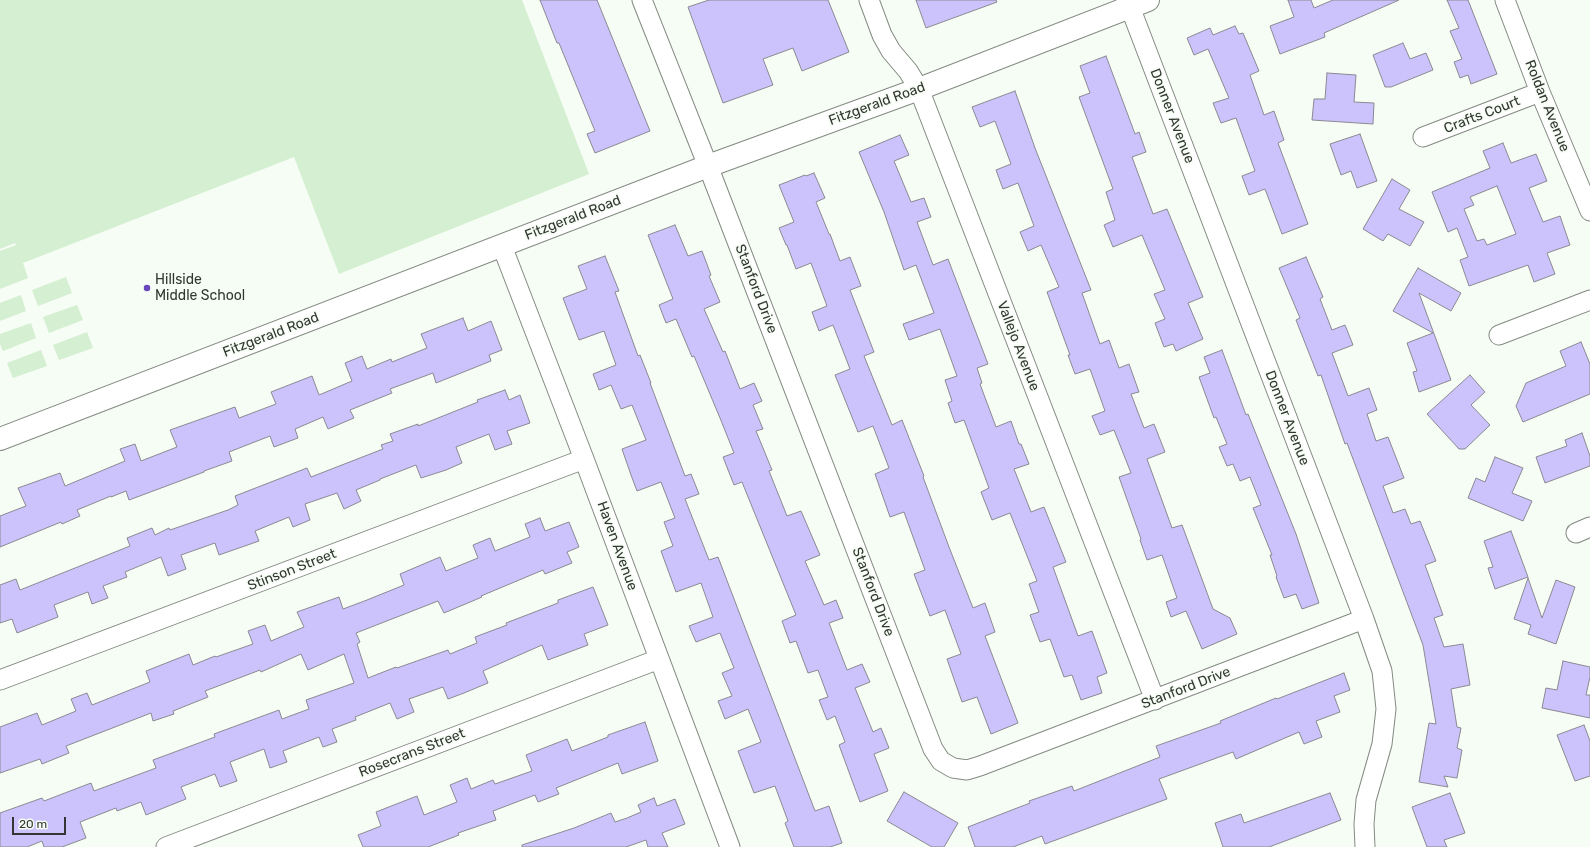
<!DOCTYPE html>
<style>
body{margin:0}
#map{position:relative;width:1590px;height:847px;overflow:hidden;background:#f6fdf4;font-family:Rubik,sans-serif}
canvas{display:block}
.scale{position:absolute;left:12px;top:817px;width:54px;height:18px;box-sizing:border-box;border:2px solid #333632;border-top:0;padding-left:5px;font-size:12px;line-height:14px;white-space:nowrap;color:#333632;-webkit-text-stroke:3px #f6fdf4;paint-order:stroke}
</style>
<div id="map">
<canvas width="1590" height="847"></canvas>
<div class="scale">20 m</div>
</div>
<script>
const ctx = document.querySelector('canvas').getContext('2d');
ctx.lineJoin = 'round';
function fill(path, color) { ctx.fillStyle = color; ctx.fill(path, 'evenodd'); }
const shape = rows => new Path2D(rows.map(r => 'M' + r).join(''));
function stroke(path, color, width, dash) { ctx.strokeStyle = color; ctx.lineWidth = width; ctx.lineCap = dash ? 'butt' : 'round'; ctx.setLineDash(dash || []); ctx.stroke(path); }
function drawText(font, color, halo, rows, align = 'center') {
  ctx.font = font + ' Rubik,sans-serif'; ctx.lineWidth = 3.5; ctx.setLineDash([]); ctx.textBaseline = 'middle'; ctx.strokeStyle = halo; ctx.fillStyle = color; for (const [text, x, y, turn = 0] of rows) {
    ctx.save(); ctx.translate(x, y); ctx.rotate((+turn || 0) * Math.PI / 180); ctx.textAlign = isNaN(turn) ? turn : align; if (halo) ctx.strokeText(text, 0, 0); ctx.fillText(text, 0, 0); ctx.restore();
  }
}
const green = shape([
 [0,0,522,0,589,174,339,274,294,157,23,263,28,278,0,289,0,251,16,245,15,243,0,249],
 [66,277,72,293,38,306,32,290],
 [21,295,26,311,0,321,0,303],
 [77,305,83,320,49,333,43,317],
 [31,323,36,338,3,351,0,344,0,334],
 [87,332,93,348,59,360,53,345],
 [41,350,47,366,13,378,7,363]
]);
const building = shape([
 [540,0,597,0,650,131,595,153,587,134,595,131,559,43,557,43,540,0],
 [709,0,828,0,849,52,802,71,793,48,763,59,773,85,723,103,688,7,709,0],
 [916,0,996,0,997,2,926,28,916,0],
 [1288,0,1311,0,1314,8,1333,0,1399,0,1324,33,1325,37,1280,54,1270,26,1294,17,1288,0],
 [1447,0,1468,0,1497,74,1471,84,1468,75,1460,78,1454,62,1462,59,1450,31,1459,28,1447,0],
 [1235,26,1239,34,1243,33,1259,71,1250,75,1264,115,1274,111,1284,140,1278,143,1308,224,1282,234,1265,189,1249,195,1242,176,1255,171,1236,118,1221,123,1213,103,1229,98,1208,49,1194,55,1187,38,1210,28,1213,35,1235,26],
 [1403,43,1410,59,1426,53,1433,70,1391,87,1385,87,1373,55,1403,43],
 [1106,56,1135,134,1139,132,1146,152,1132,157,1153,214,1167,209,1203,297,1188,303,1203,339,1176,351,1173,344,1164,347,1155,323,1165,319,1154,294,1165,290,1142,235,1113,247,1104,225,1115,220,1106,192,1113,189,1079,97,1090,93,1080,66,1106,56],
 [1327,73,1356,75,1354,102,1374,103,1373,124,1312,120,1314,99,1325,99,1327,73],
 [1015,91,1035,148,1091,290,1082,293,1100,344,1109,340,1119,368,1129,364,1139,392,1131,394,1144,428,1154,424,1165,452,1147,459,1172,528,1182,525,1213,609,1230,618,1237,634,1202,649,1186,611,1171,617,1166,602,1177,598,1162,555,1147,560,1140,540,1141,539,1119,477,1131,473,1114,430,1100,435,1092,416,1105,411,1090,369,1075,374,1068,355,1070,355,1047,292,1059,287,1041,245,1028,251,1020,232,1034,226,1018,183,1003,189,996,170,1011,164,995,121,980,127,972,107,1015,91],
 [1360,134,1377,181,1357,188,1351,171,1341,175,1330,144,1360,134],
 [900,135,909,155,894,161,911,202,924,198,931,217,917,222,933,265,948,259,988,364,977,368,982,383,980,384,996,427,1011,421,1019,444,1021,444,1029,464,1014,469,1031,512,1044,507,1066,562,1053,567,1078,636,1092,631,1107,673,1097,677,1102,693,1081,700,1072,675,1064,677,1050,639,1040,642,1030,615,1039,612,1029,584,1037,581,1010,513,992,520,981,492,989,488,964,420,955,423,948,403,952,401,945,380,957,376,940,329,909,340,903,324,934,313,916,265,904,270,884,212,859,152,900,135],
 [1503,143,1511,163,1536,154,1547,181,1529,188,1543,222,1560,216,1570,245,1547,253,1555,274,1534,282,1528,265,1469,286,1460,260,1468,257,1457,228,1448,232,1432,192,1490,168,1483,151,1503,143],
 [1497,186,1516,234,1487,245,1484,239,1477,241,1464,209,1474,205,1470,197,1497,186],
 [814,173,825,198,816,202,829,234,830,234,840,261,850,257,861,286,850,290,874,352,864,356,892,425,902,420,924,476,923,477,949,547,973,608,985,603,995,632,985,636,1018,723,991,734,977,697,962,702,947,659,961,654,945,610,930,616,914,574,925,570,904,512,890,517,875,474,889,468,873,426,858,432,835,375,850,369,833,325,819,331,812,312,827,306,811,263,796,269,787,245,786,245,779,228,794,222,779,185,805,175,806,176,814,173],
 [1392,179,1410,190,1399,209,1424,222,1410,246,1388,234,1383,241,1363,229,1392,179],
 [675,225,688,256,702,251,711,275,709,276,720,302,704,309,723,352,725,351,740,389,754,383,762,401,753,405,763,429,756,431,772,470,769,471,787,516,801,511,820,555,805,561,824,605,836,600,843,618,829,623,847,670,862,664,870,682,855,688,873,732,881,728,889,748,874,754,888,791,860,802,839,745,845,742,835,716,827,720,819,700,828,697,818,670,808,673,796,641,790,643,782,621,796,615,742,482,734,485,723,457,734,453,720,418,694,356,692,357,676,319,666,323,659,305,673,299,648,235,675,225],
 [605,256,619,291,615,292,638,356,640,355,651,383,650,383,685,476,691,474,699,494,685,499,709,560,718,557,815,811,829,806,842,843,830,847,794,847,785,823,788,821,775,786,754,793,738,751,761,742,748,709,725,719,718,701,732,696,722,673,734,668,720,633,696,642,689,626,713,617,701,583,676,592,661,551,673,546,664,522,675,518,661,482,637,491,631,475,622,449,646,440,632,405,621,409,611,385,599,390,593,374,616,365,604,331,579,340,563,298,587,289,578,266,605,256],
 [1306,257,1323,297,1320,299,1332,330,1345,325,1353,345,1332,353,1348,396,1369,388,1377,410,1367,414,1376,441,1388,437,1404,478,1383,486,1393,513,1405,509,1411,524,1420,521,1436,561,1425,565,1443,615,1434,618,1444,647,1463,644,1470,685,1451,689,1457,727,1461,728,1457,748,1462,750,1457,778,1444,776,1448,787,1419,782,1429,723,1436,724,1423,645,1347,443,1345,444,1321,375,1318,376,1296,320,1300,318,1279,268,1306,257],
 [1418,268,1461,293,1451,311,1419,293,1451,380,1419,392,1413,372,1417,371,1407,343,1433,333,1393,311,1418,268],
 [463,318,468,331,491,321,502,350,489,355,491,361,436,383,433,373,390,389,392,393,350,410,354,418,328,429,323,417,295,429,298,438,274,447,270,436,229,452,232,461,204,471,204,472,129,500,126,491,111,497,111,496,77,510,80,516,62,524,61,522,0,547,0,516,26,506,18,488,60,473,65,486,125,461,120,449,135,444,141,461,177,447,170,430,235,407,239,418,276,404,271,392,312,376,319,395,352,381,345,363,362,356,367,369,391,359,392,362,427,348,421,334,463,318],
 [1581,342,1590,364,1590,394,1523,422,1516,406,1526,383,1566,366,1560,351,1581,342],
 [1222,350,1246,415,1248,414,1296,534,1319,603,1302,609,1296,594,1284,598,1276,577,1277,576,1270,555,1272,555,1253,508,1261,505,1250,477,1240,481,1233,464,1227,466,1219,447,1227,444,1216,417,1214,418,1199,377,1210,373,1204,357,1222,350],
 [1470,375,1485,392,1471,405,1490,425,1465,449,1459,449,1427,414,1470,375],
 [505,390,509,400,520,395,530,423,507,431,512,444,495,450,489,434,456,447,462,463,446,470,421,478,416,465,380,479,380,480,356,490,361,501,344,509,337,493,305,504,310,520,293,527,289,517,255,531,259,541,219,555,215,543,181,555,186,569,168,576,161,557,125,572,127,577,103,586,108,598,92,604,88,592,54,605,58,617,17,633,12,619,0,623,0,585,16,579,20,590,130,546,127,538,152,528,155,535,169,528,170,530,228,510,238,505,235,496,307,468,311,477,383,449,381,445,393,441,390,434,418,424,418,426,478,402,477,400,505,390],
 [1582,433,1590,456,1590,466,1545,483,1536,457,1567,446,1565,440,1582,433],
 [1495,457,1523,468,1512,493,1532,501,1523,521,1468,498,1476,478,1485,482,1495,457],
 [540,518,545,531,569,522,579,547,567,552,572,563,545,574,543,570,481,596,482,597,444,613,438,601,356,633,360,642,357,644,368,678,396,667,397,668,448,650,450,654,477,643,475,637,507,625,506,623,558,603,558,600,593,587,608,625,584,634,588,645,548,660,542,645,483,671,488,683,464,693,448,699,443,687,409,699,414,712,397,719,390,703,355,717,356,720,332,729,337,742,323,747,319,737,283,751,287,762,270,768,264,749,230,762,237,781,220,787,215,774,181,787,186,799,146,815,141,802,117,811,116,808,80,822,86,838,62,847,44,847,42,841,27,847,0,847,0,813,42,798,44,801,91,783,94,791,156,768,153,760,215,737,214,734,279,710,282,719,309,709,306,700,354,683,344,654,308,670,301,654,261,672,260,670,205,691,208,697,173,711,174,714,153,721,151,713,66,746,69,753,42,764,40,759,0,773,0,727,37,713,42,725,76,711,71,699,87,693,92,705,150,682,146,671,189,654,193,665,215,656,216,657,253,644,248,631,265,625,271,641,304,627,297,612,339,597,343,609,367,600,404,585,400,574,440,557,446,571,478,558,473,545,490,538,495,551,530,537,525,524,540,518],
 [1511,531,1528,577,1495,589,1488,568,1493,567,1484,541,1511,531],
 [1528,578,1542,618,1556,580,1575,587,1556,644,1528,634,1531,625,1514,619,1528,578],
 [1563,661,1590,667,1590,677,1586,695,1590,695,1590,718,1542,708,1546,688,1557,690,1563,661],
 [1344,673,1350,690,1334,696,1340,712,1316,721,1322,737,1304,744,1299,732,1236,759,1233,752,1159,779,1167,799,1045,844,1042,836,1013,847,975,847,968,827,1030,803,1029,801,1072,786,1074,791,1160,757,1156,746,1221,723,1220,721,1276,698,1277,699,1344,673],
 [645,722,658,761,622,774,618,763,556,788,559,794,538,802,535,795,493,811,496,820,458,833,459,835,428,847,363,847,358,835,381,826,376,812,417,796,424,815,457,802,450,785,467,778,471,789,493,780,495,784,532,771,526,755,567,739,572,751,608,737,608,735,645,722],
 [1584,725,1590,741,1590,776,1575,781,1557,735,1584,725],
 [904,792,958,823,944,847,932,847,887,821,904,792],
 [1330,793,1341,820,1269,847,1223,847,1215,823,1241,814,1244,823,1330,793],
 [1450,793,1465,833,1444,840,1447,847,1427,847,1412,807,1450,793],
 [654,798,657,806,675,799,685,824,662,833,668,847,648,847,646,840,626,847,522,847,522,845,574,828,611,813,615,822,627,818,641,812,638,805,654,798]
]);
const street = shape([
 [642,0,708,166,933,749,941,761,953,768,967,770,980,766,1364,619],
 [869,0,882,35,891,51,908,71,919,89,1155,700],
 [1126,0,1130,7,1364,619,1382,671,1386,709,1382,744,1366,800,1364,824,1365,847],
 [1505,0,1540,92,1590,211],
 [1423,137,1540,92],
 [502,246,584,459,730,847],
 [1499,335,1590,300],
 [1576,533,1590,527],
 [0,680,584,459],
 [166,847,659,659]
]);
const secondary = shape([
 [0,439,708,166,919,89,1148,0]
]);
const markers = [
 [147,288,4,"#6746be"]
];
const streetNames = [
 ["Fitzgerald Road",877,104,-20],
 ["Roldan Avenue",1547,106,68],
 ["Crafts Court",1482,115,-21],
 ["Donner Avenue",1172,116,69],
 ["Fitzgerald Road",573,218,-21],
 ["Stanford Drive",756,289,69],
 ["Fitzgerald Road",271,335,-21],
 ["Vallejo Avenue",1018,346,69],
 ["Donner Avenue",1287,418,69],
 ["Haven Avenue",617,546,70],
 ["Stinson Street",292,570,-21],
 ["Stanford Drive",873,592,69],
 ["Stanford Drive",1186,688,-21],
 ["Rosecrans Street",412,753,-21]
];
const poiNames = [
 ["Hillside",155,280],
 ["Middle School",155,296]
];
fill(green, '#d4efd1');
fill(building, '#ccc3fd');
stroke(building, '#8a8992', 1);
stroke(street, '#838a82', 21);
stroke(secondary, '#838a82', 24);
stroke(street, '#fff', 19);
stroke(secondary, '#fff', 22);
for (const [x, y, r, color] of markers) { const dot = new Path2D(); dot.arc(x, y, r, 0, 2 * Math.PI); ctx.fillStyle = color; ctx.fill(dot); stroke(dot, '#f6fdf4', 1.5); }
drawText('14px', '#333632', '#f6fdf4', streetNames);
drawText('14px', '#333632', '#f6fdf4', poiNames, 'left');
</script>
